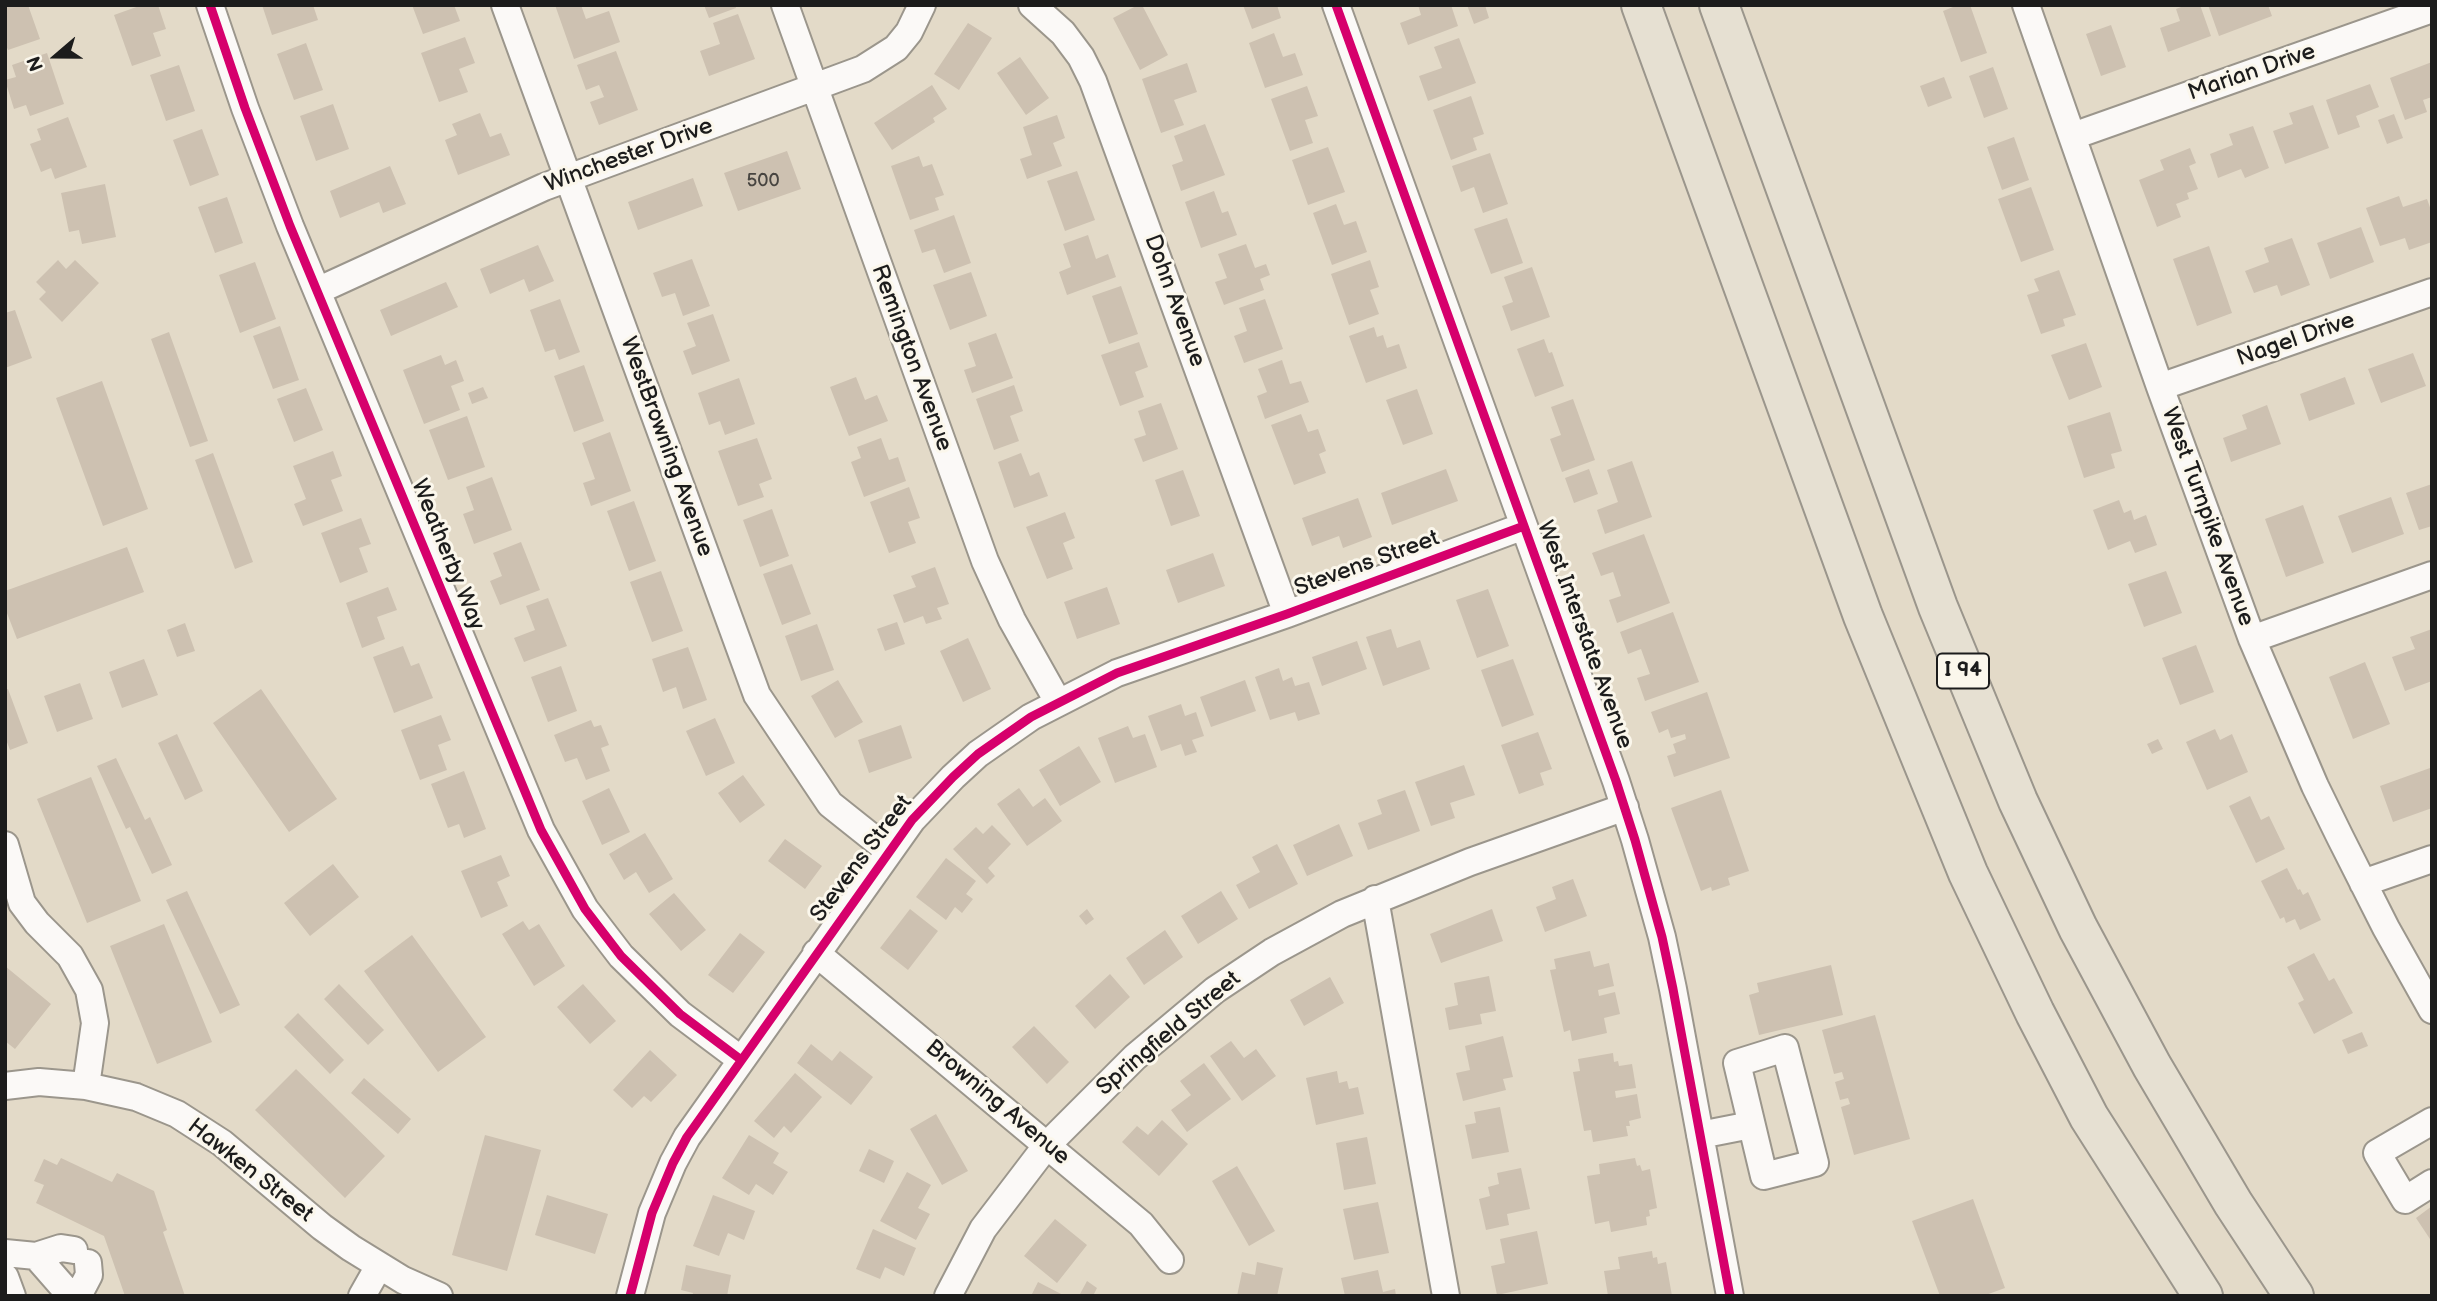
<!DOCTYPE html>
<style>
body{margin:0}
#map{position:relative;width:2437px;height:1301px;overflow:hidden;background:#e3dac8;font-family:"Balsamiq Sans",sans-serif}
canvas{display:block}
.frame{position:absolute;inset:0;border:7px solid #1c1c1c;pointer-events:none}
.north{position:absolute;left:21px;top:21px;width:70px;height:70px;-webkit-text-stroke:5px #fbf7ec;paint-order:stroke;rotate:250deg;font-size:19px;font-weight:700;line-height:28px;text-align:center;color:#1c1c1c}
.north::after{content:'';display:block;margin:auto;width:24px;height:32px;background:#1c1c1c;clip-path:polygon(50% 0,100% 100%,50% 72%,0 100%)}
</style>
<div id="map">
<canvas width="2437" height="1301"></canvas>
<div class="frame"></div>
<div class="north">N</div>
</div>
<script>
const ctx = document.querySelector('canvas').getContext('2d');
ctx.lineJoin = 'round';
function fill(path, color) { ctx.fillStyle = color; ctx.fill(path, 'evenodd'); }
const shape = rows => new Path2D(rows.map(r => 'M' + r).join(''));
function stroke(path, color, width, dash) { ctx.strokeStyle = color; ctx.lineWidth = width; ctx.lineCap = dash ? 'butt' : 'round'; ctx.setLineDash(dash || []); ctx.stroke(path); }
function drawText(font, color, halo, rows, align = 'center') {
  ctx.font = font + ' "Balsamiq Sans",sans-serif'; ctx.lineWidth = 6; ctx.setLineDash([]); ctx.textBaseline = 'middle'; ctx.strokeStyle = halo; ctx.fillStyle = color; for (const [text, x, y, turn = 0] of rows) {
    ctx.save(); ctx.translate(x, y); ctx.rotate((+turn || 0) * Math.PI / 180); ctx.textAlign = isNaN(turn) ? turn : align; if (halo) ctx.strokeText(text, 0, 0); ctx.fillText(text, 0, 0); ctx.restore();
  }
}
const building = shape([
 [5,5,28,5,40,39,8,50,5,43],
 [142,5,158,5,166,29,153,33,161,56,132,66,114,15],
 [262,5,313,5,318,20,272,35],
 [412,5,454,5,460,21,423,34],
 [555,5,581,5,586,19,609,11,620,42,574,59],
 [704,5,735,5,736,8,709,18],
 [1138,5,1142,5,1168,55,1140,70,1113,18],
 [1243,5,1277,5,1281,18,1252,29],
 [1418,5,1451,5,1458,26,1408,45,1400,23,1421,15],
 [1467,5,1485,5,1489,18,1474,24],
 [1958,5,1970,5,1987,53,1961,62,1943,11],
 [2186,5,2200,5,2211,36,2168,52,2160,28,2180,21,2176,9],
 [2208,5,2268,5,2272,16,2219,36],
 [738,14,755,59,709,76,700,51,720,44,713,23],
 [968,23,992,38,959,90,934,74],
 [2111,25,2126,67,2101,76,2086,34],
 [1274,33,1283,57,1295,53,1303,75,1265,88,1249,43],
 [465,37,475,63,459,69,468,92,439,102,421,53],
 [1459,38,1476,83,1428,101,1419,76,1442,68,1434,47],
 [306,43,323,90,294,100,277,54],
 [616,51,638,110,599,125,590,102,604,97,599,85,586,90,577,65],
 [47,53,64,104,30,116,26,105,14,109,5,80,16,77,12,65],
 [1020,57,1049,98,1026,115,997,73],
 [2432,62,2432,97,2423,100,2427,112,2405,120,2390,78],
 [1187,63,1197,92,1174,100,1184,125,1161,133,1142,79],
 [179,65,195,111,166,121,150,75],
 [1993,67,2008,109,1984,118,1969,76],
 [1944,77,1952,98,1928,107,1920,86],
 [2370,84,2379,107,2356,116,2360,127,2338,135,2326,100],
 [932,85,947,109,933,118,935,122,892,150,874,123],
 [1307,86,1318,116,1305,120,1313,143,1290,151,1271,99],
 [1471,96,1484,134,1473,138,1477,150,1451,160,1433,110],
 [333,104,349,149,316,161,300,116],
 [2313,105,2329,148,2285,164,2273,131,2293,124,2289,113],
 [480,113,490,137,501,133,510,155,458,175,445,140,457,135,452,124],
 [2394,114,2403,138,2387,144,2378,120],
 [1057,115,1065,138,1053,143,1062,166,1027,179,1020,159,1032,155,1023,127],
 [68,117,87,167,55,179,51,168,41,172,30,144,41,140,37,129],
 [1205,124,1225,175,1181,191,1172,165,1183,161,1174,136],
 [2253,126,2269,168,2245,178,2241,169,2218,178,2210,154,2233,145,2229,134],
 [202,129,219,175,190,186,173,140],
 [2014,137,2029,180,2002,190,1987,147],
 [1328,147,1345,192,1308,205,1292,160],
 [2190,148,2196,163,2189,166,2198,189,2187,193,2189,199,2176,204,2181,217,2157,227,2139,180,2164,170,2160,160],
 [787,151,801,189,738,211,724,173],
 [1490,153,1508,204,1483,213,1474,187,1461,192,1452,166],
 [919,156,923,167,932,164,944,195,935,198,939,210,910,220,891,166],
 [390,166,406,204,383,213,379,202,340,218,330,191],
 [1077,171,1095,220,1065,231,1047,181],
 [693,178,703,206,638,230,628,202],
 [105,184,116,237,82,244,79,230,69,232,61,193],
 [2031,187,2054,250,2021,262,1998,199],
 [1214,191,1222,213,1228,211,1237,235,1201,248,1185,202],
 [2399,196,2403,207,2427,199,2432,213,2432,242,2409,250,2405,238,2380,246,2366,208],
 [227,197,243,243,215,253,198,207],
 [1336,204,1344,225,1356,221,1367,252,1332,265,1313,213],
 [954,215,971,263,944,273,935,249,922,253,914,230],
 [1507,218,1523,263,1491,274,1474,229],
 [2361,227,2374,262,2330,279,2317,243],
 [1088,235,1096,259,1108,254,1116,277,1067,295,1059,272,1071,267,1063,244],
 [2292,238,2310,285,2281,296,2277,285,2254,293,2245,271,2269,262,2264,248],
 [1246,244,1255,268,1266,264,1270,275,1260,279,1264,290,1224,305,1215,282,1227,278,1218,254],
 [538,245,554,281,529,292,524,279,490,294,480,269],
 [2209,246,2232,313,2197,326,2173,259],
 [692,259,710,306,683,316,675,293,662,297,653,273],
 [58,260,66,269,75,260,99,283,62,322,39,299,46,292,36,282],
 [1370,260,1379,287,1370,290,1379,314,1349,325,1331,274],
 [255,262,276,319,240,333,219,275],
 [1532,267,1550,317,1511,331,1502,306,1513,302,1504,277],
 [2059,270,2076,315,2063,319,2065,326,2041,334,2027,295,2039,291,2034,279],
 [971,272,987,316,950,330,933,285],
 [446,282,458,307,391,336,380,310],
 [1121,286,1138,334,1109,344,1092,296],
 [560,299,580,352,559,360,555,349,545,352,530,310],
 [1265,299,1283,349,1244,363,1234,336,1247,331,1239,308],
 [15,310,32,358,5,368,5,313],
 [713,314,730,361,692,375,683,351,696,346,687,323],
 [280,326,299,380,273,389,253,336],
 [1374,327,1377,337,1383,335,1387,348,1399,344,1407,368,1366,383,1349,336],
 [169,332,208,441,190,447,151,339],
 [996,333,1013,378,972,393,964,370,976,366,968,343],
 [1544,339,1549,353,1552,352,1564,386,1535,397,1517,349],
 [1139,342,1148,367,1135,372,1144,397,1120,406,1101,355],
 [2086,343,2102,387,2069,400,2051,355],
 [2413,353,2426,386,2381,403,2368,369],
 [441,355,445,365,456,360,464,381,451,386,460,410,424,424,403,370],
 [1282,360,1290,384,1301,381,1309,402,1265,419,1257,396,1267,392,1258,369],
 [584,365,604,421,574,432,554,376],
 [856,377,865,400,877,395,888,421,849,436,830,387],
 [2345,377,2355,404,2309,421,2300,394],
 [739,378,755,424,725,435,720,421,709,425,698,393],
 [102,381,148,509,103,526,56,398],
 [1014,385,1023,411,1010,416,1019,441,994,450,976,399],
 [483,387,488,398,472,404,468,393],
 [306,388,323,430,294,442,277,399],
 [1417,389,1433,434,1403,445,1386,400],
 [1573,399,1595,460,1562,472,1550,439,1561,435,1551,407],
 [1161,403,1178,449,1143,462,1134,439,1146,435,1138,411],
 [2267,405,2281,444,2231,462,2223,438,2247,429,2242,415],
 [2110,412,2122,451,2111,454,2115,468,2084,478,2067,426],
 [1301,414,1308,432,1318,429,1326,451,1319,454,1326,473,1294,485,1271,425],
 [467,416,485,467,448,480,429,430],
 [610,432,631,491,591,506,583,483,595,479,582,443],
 [757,438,772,479,759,484,764,497,738,506,718,451],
 [881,438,889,460,898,457,906,481,864,497,851,462,861,458,857,447],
 [333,451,342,476,331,480,343,511,303,526,294,504,306,499,293,466],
 [213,453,253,562,235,569,195,460],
 [1021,453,1030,476,1039,472,1048,496,1014,508,998,462],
 [1632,461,1652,517,1605,534,1597,510,1618,502,1607,470],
 [1446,469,1458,501,1392,525,1381,493],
 [1589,469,1598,494,1574,503,1565,478],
 [1183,470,1200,516,1171,526,1155,480],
 [492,477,512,530,474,544,463,514,474,510,466,487],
 [2432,484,2432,526,2419,530,2406,493],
 [909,487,920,518,908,522,916,543,889,553,870,502],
 [2391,497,2404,534,2352,553,2338,516],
 [1358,498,1372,537,1343,548,1339,536,1312,546,1302,518],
 [2119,500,2124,513,2131,510,2134,520,2146,515,2157,545,2135,553,2130,541,2108,550,2093,510],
 [634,501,656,561,629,571,607,511],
 [2303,505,2324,563,2286,577,2265,519],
 [772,509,789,556,760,567,743,520],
 [1065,512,1075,538,1063,543,1073,569,1047,579,1026,527],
 [361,518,371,544,359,548,368,572,340,583,321,533],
 [1644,534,1670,603,1617,623,1609,600,1621,596,1613,572,1601,576,1592,553],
 [521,542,540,590,500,605,490,581,502,576,493,553],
 [127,547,144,592,17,639,5,608,5,591],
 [1213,553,1225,586,1178,603,1166,570],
 [792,564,811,614,782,625,763,574],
 [935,567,949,604,937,608,942,619,926,624,923,616,904,623,893,595,916,587,911,576],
 [661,571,683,631,652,642,630,582],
 [2166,571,2182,613,2144,627,2128,584],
 [388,587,397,610,377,617,385,639,362,648,346,603],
 [1107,587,1120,624,1077,639,1064,602],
 [1488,589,1509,646,1477,658,1456,600],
 [548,598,567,646,524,662,514,638,535,630,526,606],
 [1673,612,1699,682,1645,701,1637,678,1650,674,1641,649,1628,654,1620,632],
 [897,622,905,644,885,651,877,629],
 [185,623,195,651,177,657,167,630],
 [817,624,834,670,801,681,785,636],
 [1391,629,1397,648,1420,640,1430,669,1383,686,1366,637],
 [2432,629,2432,681,2405,691,2392,657,2415,649,2410,637],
 [968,638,991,689,963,702,940,651],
 [1357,641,1367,669,1322,686,1312,657],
 [2196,645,2214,692,2180,705,2162,658],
 [403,646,411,666,419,663,433,698,394,713,373,657],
 [688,647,707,700,683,709,676,687,663,692,652,659],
 [144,659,158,695,122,708,109,672],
 [1513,659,1534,715,1502,727,1481,670],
 [2365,662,2390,724,2353,739,2329,677],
 [561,666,577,711,548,722,531,677],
 [1279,668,1283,681,1292,677,1295,686,1309,682,1320,714,1298,721,1295,712,1270,720,1255,677],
 [838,680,863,722,835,738,811,696],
 [1245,680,1256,711,1211,727,1200,697],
 [80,683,93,719,57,732,44,696],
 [8,689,28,743,10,750,5,737,5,690],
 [261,689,337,799,289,832,213,723],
 [1707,692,1730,758,1674,777,1667,756,1676,753,1673,744,1686,739,1685,734,1671,738,1668,729,1659,733,1651,712],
 [1181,704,1185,716,1196,712,1204,736,1192,740,1197,752,1185,756,1181,744,1161,751,1148,716],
 [441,715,451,740,438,745,447,770,420,780,401,730],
 [715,718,735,763,706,776,686,731],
 [591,720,594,727,601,725,609,745,601,748,610,771,586,780,577,758,565,762,554,735],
 [901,725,912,758,869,773,858,740],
 [1128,726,1133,738,1145,734,1157,767,1115,783,1098,738],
 [2215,729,2220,740,2232,734,2248,772,2207,790,2186,742],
 [1538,732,1552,769,1540,773,1544,785,1519,794,1501,745],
 [177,734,203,791,185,800,158,743],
 [2158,739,2163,749,2152,754,2147,744],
 [1079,746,1101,782,1060,806,1039,770],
 [116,758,145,820,150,817,172,865,152,874,130,827,126,829,97,766],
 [1464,765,1475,795,1450,803,1455,818,1431,826,1415,782],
 [2430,768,2432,808,2393,822,2380,786],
 [464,771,486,829,464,838,459,824,448,828,431,784],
 [743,775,765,805,740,823,718,793],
 [91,777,141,901,87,923,37,799],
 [609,788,630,832,602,845,582,801],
 [1019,788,1033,807,1045,798,1062,821,1027,846,997,804],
 [1405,790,1420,831,1368,850,1358,823,1382,814,1377,800],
 [1721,790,1749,871,1728,878,1730,885,1712,891,1711,887,1701,891,1671,808],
 [2250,796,2261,820,2269,816,2285,849,2256,863,2229,806],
 [1339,824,1353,856,1307,876,1293,845],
 [992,825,1011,844,988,868,995,876,987,884,953,849,976,827,983,834],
 [645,833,673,879,649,893,636,872,624,880,609,854],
 [785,839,822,866,805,889,768,861],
 [1277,844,1298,884,1249,909,1236,885,1260,872,1252,857],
 [501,855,510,876,497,882,508,906,481,918,461,871],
 [946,858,976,881,966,894,973,899,962,913,955,907,946,920,916,897],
 [333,864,359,897,310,936,284,903],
 [2287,868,2298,890,2300,889,2303,895,2308,892,2321,920,2300,930,2295,919,2286,923,2284,917,2280,919,2261,881],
 [1573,879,1587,916,1545,932,1536,907,1556,899,1552,887],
 [187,891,240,1005,220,1014,166,900],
 [1221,891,1238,919,1198,944,1181,916],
 [674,893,706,930,681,951,649,914],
 [910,909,938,931,908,970,880,948],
 [1087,909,1094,919,1086,925,1079,916],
 [1492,909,1503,941,1441,963,1430,934],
 [523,921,529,930,539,924,565,966,534,986,502,934],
 [164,924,212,1042,157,1064,110,946],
 [1165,930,1183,957,1144,985,1126,958],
 [740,933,765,952,733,993,708,975],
 [412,935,486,1037,438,1072,364,971],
 [1590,951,1594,967,1609,963,1614,986,1598,990,1599,996,1615,992,1620,1014,1604,1018,1607,1033,1572,1041,1570,1030,1564,1032,1550,970,1556,969,1554,959],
 [2314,953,2329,981,2334,978,2353,1013,2314,1034,2298,1003,2304,1000,2287,967],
 [1831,965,1843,1015,1759,1035,1749,995,1759,992,1757,983],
 [5,966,51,1004,15,1049,5,1041],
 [1110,974,1130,997,1095,1029,1075,1006],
 [1489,976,1496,1011,1480,1014,1482,1024,1449,1030,1445,1008,1458,1005,1454,983],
 [1330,977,1344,1003,1304,1026,1290,1000],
 [339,984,384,1030,368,1045,324,999],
 [583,984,616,1021,590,1044,557,1007],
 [298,1013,344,1060,330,1074,284,1027],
 [1875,1015,1910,1139,1854,1155,1841,1107,1850,1104,1848,1098,1840,1100,1835,1082,1844,1079,1842,1072,1834,1074,1822,1030],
 [1034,1026,1069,1062,1047,1084,1012,1047],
 [2362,1032,2368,1046,2348,1054,2342,1040],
 [1503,1036,1513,1077,1503,1079,1506,1090,1463,1101,1456,1073,1470,1070,1465,1046],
 [1231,1041,1244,1058,1256,1049,1276,1076,1242,1101,1210,1056],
 [811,1044,832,1061,840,1051,873,1077,851,1105,797,1063],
 [650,1050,677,1075,651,1102,644,1096,632,1108,613,1090],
 [1613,1053,1614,1062,1618,1061,1619,1066,1632,1064,1636,1088,1615,1091,1616,1098,1637,1094,1641,1118,1629,1121,1630,1126,1626,1126,1628,1136,1593,1142,1591,1130,1584,1131,1573,1072,1580,1071,1578,1059],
 [1204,1063,1231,1099,1187,1132,1171,1110,1191,1095,1180,1081],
 [296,1069,385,1156,345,1198,255,1110],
 [1337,1071,1339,1083,1347,1081,1349,1089,1358,1087,1364,1114,1316,1125,1306,1078],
 [795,1073,822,1097,791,1133,784,1126,774,1138,754,1121],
 [364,1078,411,1119,398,1134,351,1093],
 [1500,1107,1509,1152,1472,1159,1465,1125,1476,1123,1474,1112],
 [936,1114,968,1171,942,1185,910,1129],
 [1162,1120,1188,1144,1159,1176,1122,1142,1137,1126,1148,1135],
 [485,1135,541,1150,507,1271,452,1255],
 [749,1135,779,1153,773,1163,788,1172,773,1195,756,1184,749,1195,722,1178],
 [1367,1137,1376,1184,1344,1190,1336,1143],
 [869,1149,894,1161,884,1183,859,1171],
 [61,1158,112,1182,117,1173,154,1191,167,1230,163,1232,185,1296,125,1296,104,1236,36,1203,44,1185,34,1181,44,1159,57,1165],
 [1635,1158,1637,1166,1640,1165,1642,1171,1650,1169,1657,1208,1649,1210,1650,1216,1646,1217,1647,1225,1611,1232,1609,1221,1595,1224,1587,1176,1600,1174,1599,1164],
 [1237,1166,1275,1231,1249,1246,1212,1181],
 [1521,1168,1530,1209,1507,1214,1509,1225,1486,1230,1479,1199,1490,1196,1488,1187,1499,1184,1497,1173],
 [907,1172,931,1185,918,1208,930,1214,916,1240,880,1221],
 [547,1195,608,1214,595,1254,535,1235],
 [713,1195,755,1211,744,1240,728,1233,719,1256,693,1246],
 [1973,1199,2005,1288,1983,1296,1940,1296,1912,1221],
 [1378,1202,1389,1253,1354,1260,1343,1209],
 [2432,1206,2432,1242,2416,1218],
 [1055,1219,1087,1245,1057,1283,1024,1256],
 [873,1229,916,1248,904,1276,885,1267,880,1279,856,1269],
 [1537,1231,1548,1284,1497,1295,1491,1266,1505,1263,1500,1239],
 [1652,1251,1653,1258,1657,1257,1658,1264,1666,1262,1672,1296,1608,1296,1604,1271,1620,1269,1618,1257],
 [1257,1262,1283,1268,1277,1296,1237,1296,1242,1272,1255,1275],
 [686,1265,731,1275,727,1296,692,1296,693,1293,681,1290],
 [1378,1270,1383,1292,1395,1289,1396,1296,1345,1296,1341,1278],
 [1087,1281,1097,1288,1093,1296,1080,1294],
 [1038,1282,1065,1296,1031,1296]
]);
const minor = shape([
 [210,5,245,108,290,226,541,830,585,909,621,956,680,1014,740,1059],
 [505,5,757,695,830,804,889,851],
 [785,5,985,561,1012,620,1058,702],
 [1032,5,1063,33,1081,57,1093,81,1287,614],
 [1336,5,1616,781,1635,840,1662,937,1673,989,1730,1296],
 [2026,5,2160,387,2252,639,2315,786,2340,837,2386,928,2432,1010],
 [2073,136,2432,9],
 [317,291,544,187,863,69,896,48,909,32,922,5],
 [2160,387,2432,292],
 [2252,639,2432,575],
 [5,845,22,903,37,923,70,956,89,990,95,1023,86,1086],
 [2363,883,2432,859],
 [1375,899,1446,1296],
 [816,953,1141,1224,1170,1260],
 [1785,1048,1815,1163,1764,1176,1737,1063,1785,1048],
 [5,1086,39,1082,86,1086,136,1097,177,1114,222,1143,322,1227,351,1248,403,1280,439,1296],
 [2432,1121,2377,1153,2405,1200,2432,1183],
 [1700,1135,1751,1125],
 [5,1253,36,1256,71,1296],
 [36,1256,61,1248,74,1250],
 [5,1277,12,1296],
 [78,1296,89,1275,88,1263],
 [362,1296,379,1266],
 [630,1296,652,1213,673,1163,687,1137,912,820,953,777,978,754,1031,717,1117,673,1287,614,1524,526],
 [948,1296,983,1229,1047,1145,1135,1057,1215,990,1272,952,1342,914,1470,862,1625,807]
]);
const highway = shape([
 [1641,5,1863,616,1968,873,2035,1013,2089,1117,2203,1296],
 [1719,5,1938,607,2018,801,2078,928,2152,1066,2233,1203,2294,1296]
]);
const cycleway = shape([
 [210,5,245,108,290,226,541,830,585,909,621,956,680,1014,740,1059],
 [1336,5,1616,781,1635,840,1662,937,1673,989,1730,1296],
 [630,1296,652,1213,673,1163,687,1137,912,820,953,777,978,754,1031,717,1117,673,1287,614,1524,526]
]);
const numberNames = [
 ["500",763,181]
];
const shields = [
 [1963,671,52]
];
const shieldNames = [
 ["I 94",1963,671]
];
const streetNames = [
 ["Marian Drive",2252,73,-19],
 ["Winchester Drive",629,156,-20],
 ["Dohn Avenue",1174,301,70],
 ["Nagel Drive",2296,340,-19],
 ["Remington Avenue",911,358,70],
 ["WestBrowning Avenue",666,447,70],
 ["West Turnpike Avenue",2207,517,70],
 ["Weatherby Way",447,555,68],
 ["Stevens Street",1367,564,-20],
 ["West Interstate Avenue",1584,635,70],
 ["Stevens Street",862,859,-53],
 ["Springfield Street",1169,1034,-40],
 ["Browning Avenue",997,1103,40],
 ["Hawken Street",250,1171,38]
];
fill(building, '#cdc1b1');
stroke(minor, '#9b968c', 30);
stroke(highway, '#9b968c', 42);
stroke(minor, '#fbf9f7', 26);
stroke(highway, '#e6e0d2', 38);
stroke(cycleway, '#d6006c', 9);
drawText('19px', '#484541', null, numberNames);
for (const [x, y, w] of shields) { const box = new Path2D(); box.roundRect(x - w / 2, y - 17.5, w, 35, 5); ctx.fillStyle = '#fbf7ec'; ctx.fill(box); stroke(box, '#1c1c1c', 2); }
drawText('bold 21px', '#1c1c1c', null, shieldNames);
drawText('23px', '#1c1c1c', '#fbf7ec', streetNames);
</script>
